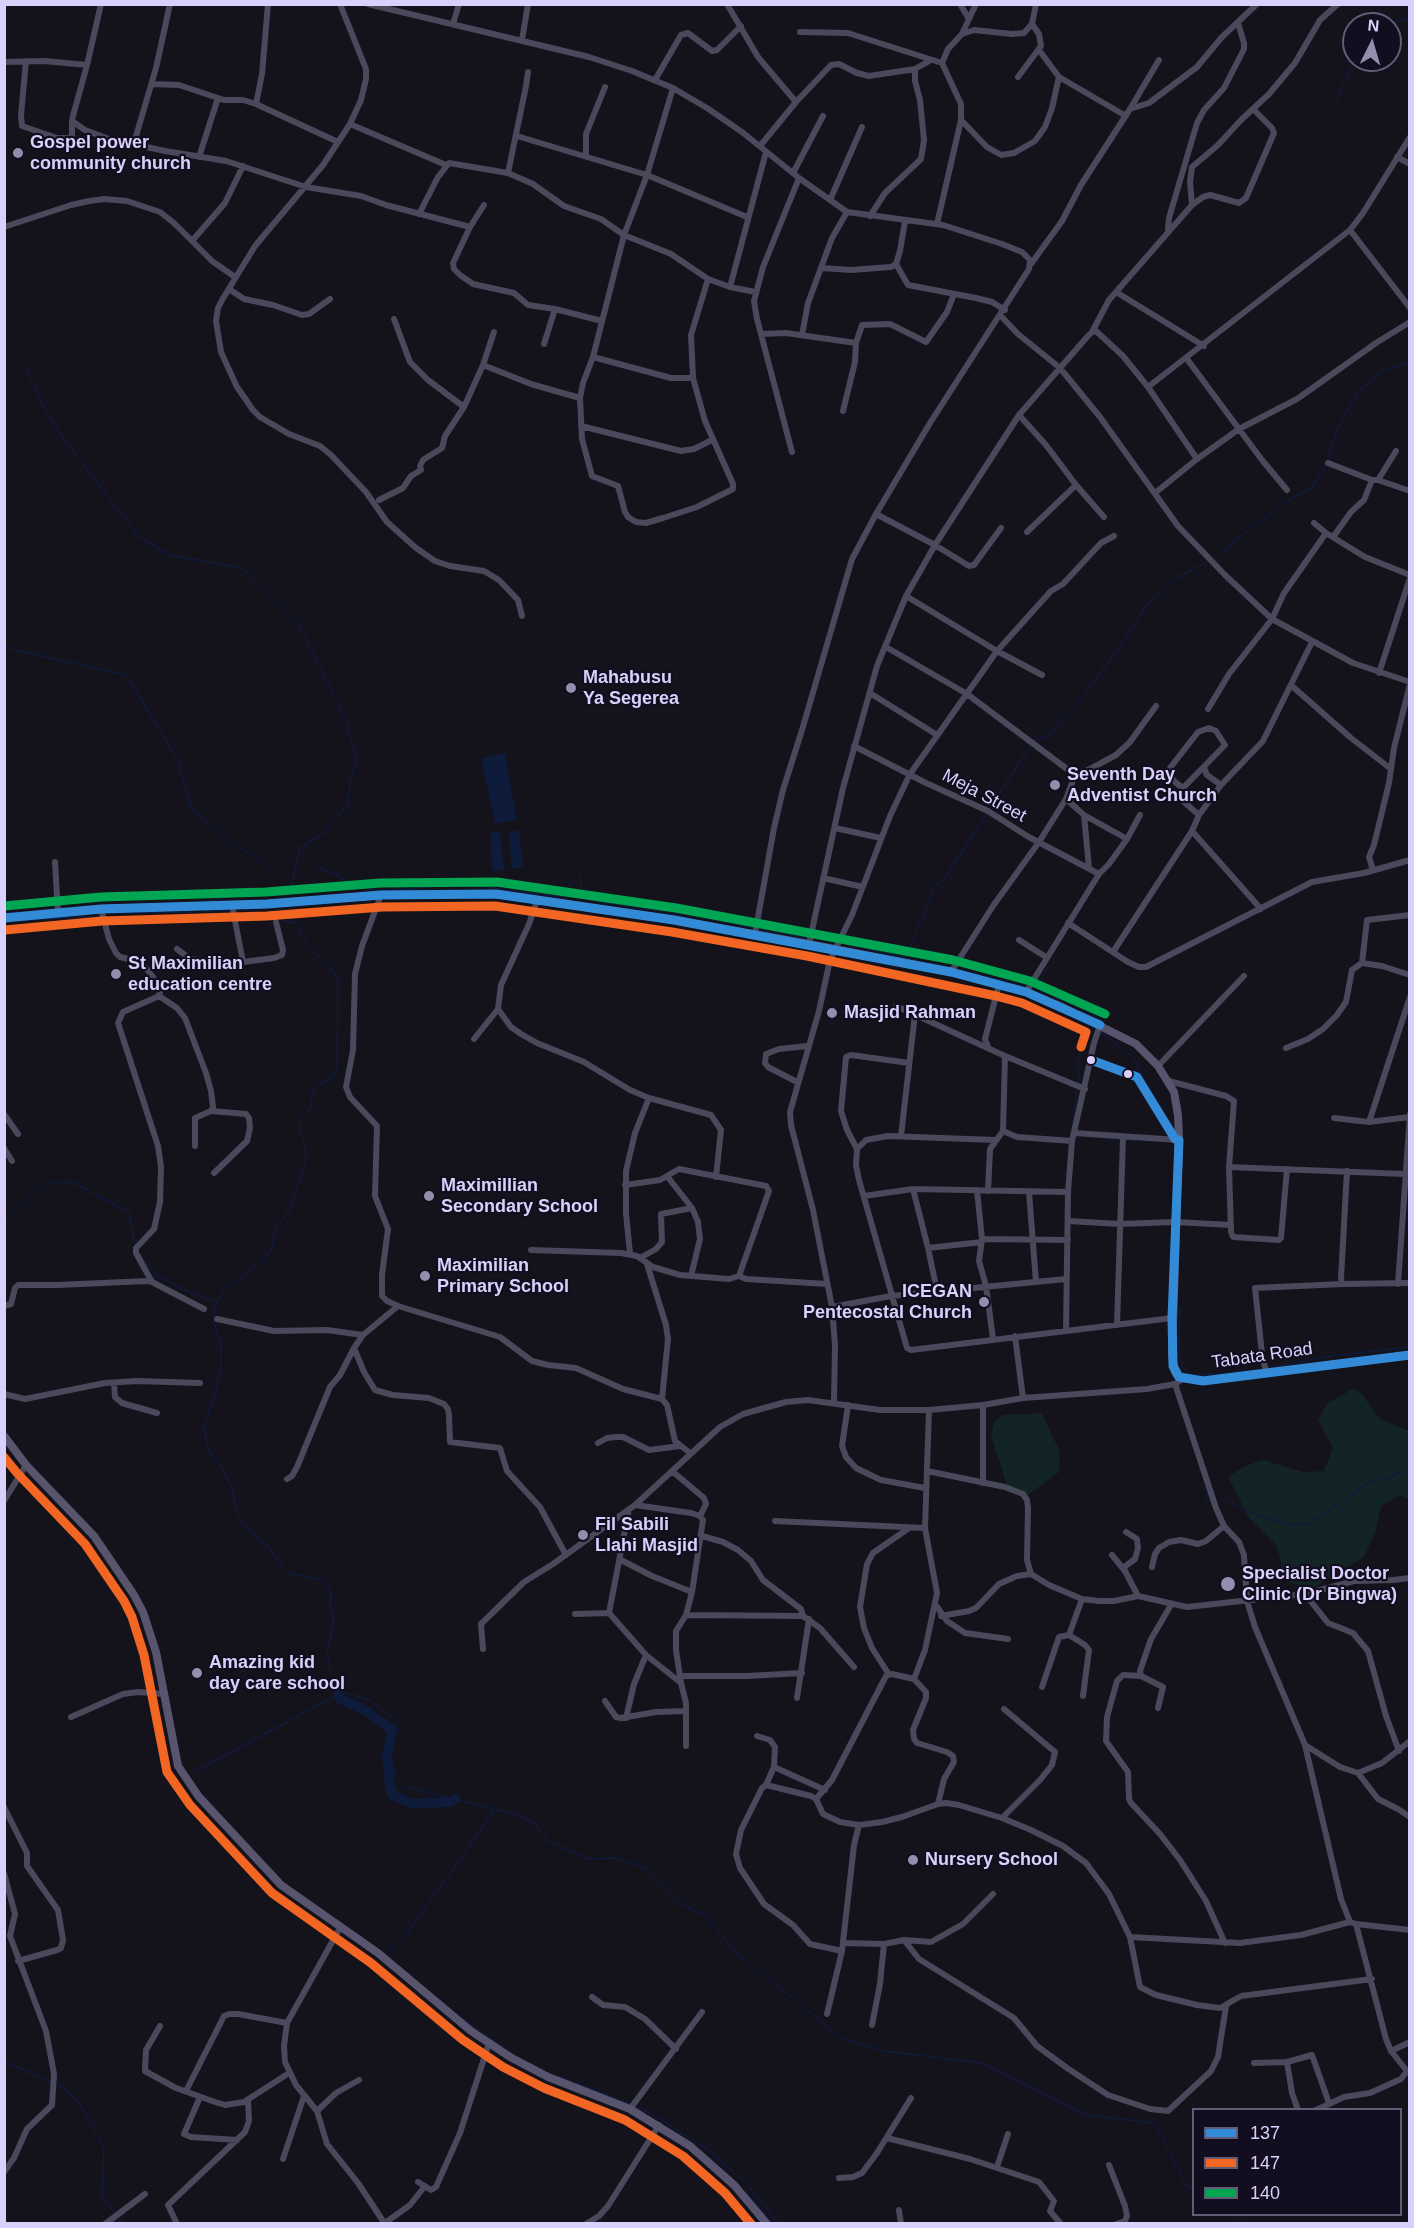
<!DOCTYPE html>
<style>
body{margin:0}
#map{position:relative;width:1414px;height:2228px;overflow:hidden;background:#14121b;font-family:Arial,sans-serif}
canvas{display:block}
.frame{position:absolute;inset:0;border:6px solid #d9d0fb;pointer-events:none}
.legend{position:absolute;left:1192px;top:2108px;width:210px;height:108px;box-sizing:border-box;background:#130e1f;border:2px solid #625c77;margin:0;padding:8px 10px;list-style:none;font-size:18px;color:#d9d0fb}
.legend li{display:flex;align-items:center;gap:12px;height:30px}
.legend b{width:30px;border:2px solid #625c77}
.north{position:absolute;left:1342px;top:12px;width:60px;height:60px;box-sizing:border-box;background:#130e1f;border:2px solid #625c77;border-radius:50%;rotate:5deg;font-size:16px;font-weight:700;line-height:24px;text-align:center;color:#d9d0fb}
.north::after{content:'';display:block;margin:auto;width:21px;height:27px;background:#948ead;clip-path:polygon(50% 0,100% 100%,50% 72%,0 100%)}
</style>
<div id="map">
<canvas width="1414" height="2228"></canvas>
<div class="frame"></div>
<ul class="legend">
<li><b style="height:8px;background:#338bd7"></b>137</li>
<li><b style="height:8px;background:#f26522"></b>147</li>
<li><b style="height:8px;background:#00a651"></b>140</li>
</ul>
<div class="north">N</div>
</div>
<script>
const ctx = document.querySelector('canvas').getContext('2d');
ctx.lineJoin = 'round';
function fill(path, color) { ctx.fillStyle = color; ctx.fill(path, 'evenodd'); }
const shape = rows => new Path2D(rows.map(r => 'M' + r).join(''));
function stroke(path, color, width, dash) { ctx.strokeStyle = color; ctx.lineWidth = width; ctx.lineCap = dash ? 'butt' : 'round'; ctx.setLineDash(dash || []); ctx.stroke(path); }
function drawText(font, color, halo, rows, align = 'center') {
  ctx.font = font + ' Arial,sans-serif'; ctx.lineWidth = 4.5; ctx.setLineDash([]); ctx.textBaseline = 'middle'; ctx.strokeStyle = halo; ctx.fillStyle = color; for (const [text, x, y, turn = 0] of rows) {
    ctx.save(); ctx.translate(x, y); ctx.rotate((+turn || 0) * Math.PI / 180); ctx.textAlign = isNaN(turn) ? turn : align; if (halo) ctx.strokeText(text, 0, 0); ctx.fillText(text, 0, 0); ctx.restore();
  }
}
const green = shape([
 [1354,1388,1361,1393,1380,1419,1409,1431,1409,1500,1400,1495,1381,1506,1375,1533,1364,1557,1312,1589,1285,1581,1277,1546,1249,1518,1228,1477,1245,1466,1263,1460,1303,1472,1324,1471,1333,1448,1318,1420,1327,1404],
 [1042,1413,1060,1452,1059,1472,1028,1495,1007,1485,991,1436,994,1422,1003,1415]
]);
const water = shape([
 [505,753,517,820,495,824,481,758],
 [519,830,523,867,512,869,509,832],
 [490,832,500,832,504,870,492,871]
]);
const stream = shape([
 [1390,24,1410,17],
 [1336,102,1354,59],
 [25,366,43,405,63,438,139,537,170,555,242,568,298,623,345,718,357,760,350,782,348,804,324,833,300,848,291,886],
 [1220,555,1234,541,1294,497,1312,488,1326,465,1337,429,1358,392,1382,371,1410,362],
 [4,645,19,651,126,675,178,760,191,808,226,838,271,868],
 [1034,741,1047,736,1083,697,1120,646,1145,607,1178,577,1205,563],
 [989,809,1031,745],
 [315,866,335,874,357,887,385,891,440,886,480,886,559,897,569,895,571,877],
 [580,877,583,897,600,902,696,916,754,928],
 [206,902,239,894,250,887],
 [243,909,294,923],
 [203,912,229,910],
 [4,913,28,912],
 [115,913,197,912],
 [291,915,310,949,330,967,338,980,337,1070,332,1078,318,1085,313,1091,311,1107,300,1119,299,1127,305,1144,306,1161,288,1212,276,1227,271,1250,262,1261,224,1291,214,1307,214,1323,221,1346,221,1372,204,1429,209,1452,222,1467,232,1488,236,1508,243,1525,268,1546,283,1568,292,1574,322,1580,331,1591,330,1609,334,1622,327,1653,332,1680,343,1692,369,1700,394,1718,399,1729,393,1743,391,1760,396,1776,406,1787,518,1815,535,1824,548,1841,589,1859,616,1858,646,1868,683,1905,705,1915,737,1953,843,2039,884,2051,981,2063,1087,2115,1155,2123,1186,2185,1194,2189],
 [11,921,99,916],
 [758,930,807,938],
 [820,939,837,942],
 [842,943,919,961],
 [906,957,935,887,947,875,987,813],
 [1048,967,1037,987,1040,990,1089,1012,1099,1020],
 [961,970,1025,987],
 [1101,1032,1134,1058,1162,1117,1175,1135],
 [1079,1084,1078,1061,1083,1036,1091,1030,1089,1027],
 [1071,1131,1078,1088],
 [1102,1138,1121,1140],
 [1126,1140,1157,1141],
 [4,1221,46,1182,72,1182,129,1212,135,1246],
 [139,1253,155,1274,186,1291,216,1302],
 [1180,1306,1179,1355,1182,1367,1191,1375,1219,1374,1263,1369],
 [1268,1368,1331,1356,1410,1347],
 [1173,1374,1173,1380],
 [1206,1486,1207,1500,1212,1500],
 [1224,1499,1259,1516,1292,1525,1309,1524,1370,1482,1389,1478,1403,1471],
 [194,1772,341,1693],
 [205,1796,214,1807],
 [385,1954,408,1932,494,1811],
 [463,2019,513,2054],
 [4,2061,50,2082],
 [560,2077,572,2082],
 [576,2083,631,2104],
 [57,2085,68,2091,81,2106,104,2148,102,2197,114,2212],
 [636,2106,662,2120,708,2150,746,2183,779,2224],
 [745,2191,751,2198],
 [754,2201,770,2221],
 [1239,2214,1241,2224],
 [117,2216,123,2224]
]);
const river = shape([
 [338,1695,340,1699,365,1710,392,1730,387,1756,390,1787,393,1795,412,1804,449,1802,456,1799]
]);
const minor = shape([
 [101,4,87,65,73,116,72,121,85,130,109,139,165,151,226,161,306,187,361,196,386,205,470,227],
 [340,4,366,69,366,79,361,100,350,124,323,165,255,246,222,300,218,308,216,321,221,352,237,387,253,410,260,417,289,434,320,446,331,455,366,492,387,522,416,548,435,561,450,566,484,571,499,580,518,600,522,616],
 [368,4,589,57,632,71,673,88,707,108,742,132,799,178,847,212,943,225,1002,244,1022,252,1030,260,1029,269,930,423,876,514,852,559,802,730,783,790,774,828,755,934],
 [727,4,758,57,796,102],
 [960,4,969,19],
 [453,24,459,4],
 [800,32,848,33,942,63],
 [962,34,974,30,1012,34,1024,33,1032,24,1036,4],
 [522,40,528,4],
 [26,61,21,115,22,126,57,138,69,138,72,136,72,121],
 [4,62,44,61,87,65],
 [1018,77,1041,46,1039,34,1032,24],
 [1059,77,1126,116],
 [655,80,681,35,688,33,712,51,717,50,741,26],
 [152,84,179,85,224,100,243,100,256,104,338,142],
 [673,88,647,175,624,235,593,357,583,383,580,398,582,439,592,476,618,486,625,512,628,517,636,522,646,523,663,518,697,507,733,489,733,484,705,421,693,378,691,335,708,279],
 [256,104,262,74,268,4],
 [1130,109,1149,103,1197,67,1222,37,1257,4],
 [961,120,987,147,1001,155,1014,153,1035,141,1045,127,1052,108,1059,77,1039,50],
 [350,124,446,165],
 [517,136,647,175,747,217],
 [134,143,156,68,170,4],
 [760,146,796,102,831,65,839,64,857,73,869,76,915,69,931,60],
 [586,155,586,134,605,87],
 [199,157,218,98],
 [1397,157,1410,164],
 [508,173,526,86,528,72],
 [793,173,823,116],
 [830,200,862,127],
 [484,205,470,227,453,263,454,269,460,275,473,284,514,293,528,305,555,309,602,321],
 [1192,205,1190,182,1192,167,1218,145,1241,120,1269,94,1295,63,1320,20,1338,4],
 [419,214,438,177,449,163,508,173,533,184,564,206,601,219,624,235,671,254,708,279,730,287,755,292],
 [870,216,885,193,921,159,924,140,920,100,915,81,915,69],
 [937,224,961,120,961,104,942,63,948,49,962,34,976,4],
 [4,227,71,205,89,201,104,199,127,201,160,212,174,223,212,261,235,277],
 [1168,229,1169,218,1197,123,1204,110,1224,88,1244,49,1244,43,1238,23],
 [1350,230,1410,308],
 [192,241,225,203,243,166],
 [896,264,908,285,976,298,992,302,1005,310],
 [1031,264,1062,221,1081,185,1130,109,1159,60],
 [821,268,851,270,891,267,896,264,900,251,905,221],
 [730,287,766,152],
 [229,289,244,299,273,305,302,315,309,314,330,299],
 [1116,292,1204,346],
 [1000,315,1018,334,1060,368,1100,417,1178,526,1225,575,1272,619,1353,663,1410,682],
 [394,319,410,362,428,380,464,407],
 [1092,332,1109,300,1192,205,1203,197,1210,195,1239,203,1246,198,1274,133,1272,128,1253,109],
 [761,334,786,333,856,343],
 [802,335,808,303,832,238,847,212],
 [544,344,555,309],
 [593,357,671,378,693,378],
 [1187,359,1262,460,1287,490],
 [483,365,531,384,580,398],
 [1148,387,1350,230,1363,213,1410,137],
 [843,411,855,362,856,343,862,325,890,324,926,342,947,312,954,294],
 [1019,415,1046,445,1076,485,1104,517],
 [581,426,681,451,694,449,712,440],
 [792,452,757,319,754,301,763,267,799,178],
 [1328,463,1372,480],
 [1378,480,1396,451],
 [1155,493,1197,459,1239,429,1297,399,1376,343,1410,322],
 [379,500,403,488,411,476,421,470,420,466,423,460,442,448,445,436,464,407,483,365,494,332],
 [876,514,935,545,969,566,974,565,1001,528],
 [1314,523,1326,533,1365,557,1410,575],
 [1027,532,1076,485],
 [1333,537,1351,512,1364,500,1372,480,1378,480,1410,491],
 [906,596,997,651,1042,675],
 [886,647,967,694,1075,775,1066,799,1039,842,993,906,951,972],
 [1379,673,1410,578],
 [1292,686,1351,738,1391,769],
 [870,693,937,735],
 [1208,709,1229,674,1272,619,1284,593,1326,533],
 [854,746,926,783,988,811,1027,836,1099,874],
 [1204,768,1207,775,1221,785],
 [1075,777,1116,755,1130,742,1156,706],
 [1183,788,1175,782,1170,775,1170,768,1198,732,1209,728,1216,731,1225,745,1183,788,1182,796,1184,802,1199,815],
 [1066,799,1084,815,1089,868],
 [1084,815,1127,839],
 [835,828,881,838],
 [1192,831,1261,909],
 [55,862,58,913],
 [1373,870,1369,857,1374,845,1389,783,1394,748,1410,684],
 [823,878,863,887],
 [381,895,362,946,355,974,353,1050,346,1087,350,1097,377,1126,375,1196,388,1229,382,1275,382,1296,387,1301,398,1306,500,1337,532,1361,548,1365,576,1368,623,1389,662,1399,667,1405,675,1441,690,1453],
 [232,905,243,962],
 [101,909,109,939,116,953,120,957,141,962,161,987,159,996,123,1012,118,1023,158,1146,161,1167,160,1202,154,1229,136,1248,136,1253,152,1282],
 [1068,923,1128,962,1139,967,1146,967,1312,882,1364,873,1410,860],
 [1019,940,1046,957],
 [809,944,843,788,877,666,906,596,935,545,1019,415,1087,337,1092,332,1096,331,1123,356,1148,387,1197,459],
 [177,949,190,959,218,962,243,962,274,958,282,955,283,950,276,922],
 [1113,952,1192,831,1199,815,1221,785,1263,741,1312,642],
 [1362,963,1367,920,1410,915],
 [1026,992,1099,874,1109,864,1127,839,1140,815],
 [159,996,177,1008,185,1018,206,1073,211,1091,213,1107,211,1111,195,1118,195,1146],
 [896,1006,1005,1056,1085,1089],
 [498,1009,511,1027,521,1034,537,1043,584,1062,630,1090,649,1098,711,1115,721,1130,716,1177],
 [474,1039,498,1009,501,985,529,924,537,901],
 [1286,1048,1308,1039,1323,1029,1337,1015,1346,1002,1352,970,1362,963,1382,966,1410,975],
 [989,1049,985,1039,999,984],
 [1005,1056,1003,1131,1017,1137,1072,1141],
 [1158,1066,1244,976],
 [1169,1081,1226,1096,1234,1101,1229,1167,1231,1232,1233,1237,1279,1240,1281,1238,1287,1169],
 [797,1082,768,1067,765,1063,766,1054,779,1049,807,1046],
 [211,1111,246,1114,249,1118,250,1128,247,1141,214,1173],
 [4,1114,18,1134],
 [1334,1118,1369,1122,1409,1117],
 [1369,1122,1410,997],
 [1074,1133,1179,1140],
 [901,1136,915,1014],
 [995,1140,888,1136,866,1140,857,1149,856,1165,859,1180,907,1348,911,1350,1172,1318],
 [4,1148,12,1161],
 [857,1149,847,1130,841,1111,846,1057,851,1055,909,1063],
 [1229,1167,1404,1174],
 [1347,1171,1341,1278,1342,1284,1410,1283],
 [667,1176,692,1208,698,1222,700,1239,691,1276],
 [625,1185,660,1180,679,1169,766,1186,769,1191,739,1276,746,1279,827,1284],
 [913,1189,928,1248,937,1291],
 [977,1190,982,1239,979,1261,986,1286,993,1339],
 [988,1191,990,1149,1003,1131],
 [1029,1192,1036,1282],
 [864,1196,913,1189,1068,1192],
 [1068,1221,1120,1224,1175,1222,1231,1225],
 [982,1239,1068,1240],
 [928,1248,982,1242],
 [531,1250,621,1253,637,1256,653,1267,680,1275,729,1279,739,1276],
 [630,1254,626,1213,626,1171,635,1133,649,1098],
 [640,1258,656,1249,662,1242,661,1214,692,1208],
 [647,1264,666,1325,668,1339,662,1399],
 [1398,1284,1410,1114],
 [4,1306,11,1304,15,1288,18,1285,58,1285,147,1281,152,1282,204,1309],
 [832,1307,891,1296,1066,1279],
 [217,1319,274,1331,327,1330,363,1335],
 [1117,1325,1123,1137],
 [1066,1331,1068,1192,1072,1141,1094,1043,1100,1025],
 [1015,1336,1023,1398],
 [354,1348,364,1372,375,1390,393,1395,429,1398,444,1404,448,1409,449,1415,450,1442,500,1448,507,1471,540,1507,566,1555],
 [1266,1372,1262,1354,1255,1288,1342,1284],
 [114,1383,115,1397,122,1403,157,1413],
 [1175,1384,1216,1508,1224,1526,1239,1542,1244,1555,1247,1601,1255,1627,1305,1745,1341,1899,1350,1922],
 [4,1394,25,1399,105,1383,137,1381,200,1383],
 [834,1402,835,1345,832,1307,813,1210,791,1125,790,1112,819,1011,830,960,852,915,890,816,910,774,997,651,1051,591,1063,584,1101,543,1114,536],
 [848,1405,842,1446,846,1457,856,1468,881,1480,925,1488],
 [983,1405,983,1483],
 [598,1443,607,1438,616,1437,623,1437,649,1450,680,1446],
 [672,1471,704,1498,706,1504,700,1516],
 [927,1471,1005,1487,1023,1494,1027,1500,1028,1508,1027,1560,1031,1574,1049,1585,1082,1599,1099,1601,1114,1601,1138,1596,1187,1607,1305,1594,1328,1623,1353,1633,1368,1651,1386,1716,1399,1751],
 [287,1479,292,1476,297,1467,330,1387,340,1375,354,1348,363,1335,398,1306],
 [4,1501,26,1465],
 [635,1505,691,1513,700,1516,703,1520,692,1592,686,1615,676,1631,676,1650,681,1683],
 [775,1521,925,1528],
 [702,1536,723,1542,738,1550,751,1561,763,1580,801,1609,803,1616],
 [1112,1555,1125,1571,1138,1596],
 [621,1560,652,1576,692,1592],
 [1152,1567,1155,1554,1159,1548,1169,1542,1181,1540,1198,1544,1206,1541,1224,1526],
 [1123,1568,1135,1559,1138,1548,1137,1539,1126,1532],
 [1305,1594,1354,1581,1393,1580,1410,1578],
 [1082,1599,1069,1635,1085,1645,1089,1650,1083,1696],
 [935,1604,947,1621,965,1633,1008,1639],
 [609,1613,646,1655,681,1683,686,1703,686,1746],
 [575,1614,609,1613,629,1509],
 [686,1615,803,1616,820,1628,854,1667],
 [941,1616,969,1611,976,1608,999,1584,1017,1576,1031,1574],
 [483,1649,481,1624,524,1582,553,1564,635,1505,720,1427,743,1414,786,1402,808,1400,880,1410,929,1410,983,1405,1023,1398,1147,1389,1175,1384,1183,1379],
 [888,1673,872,1648,864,1628,860,1607,867,1564,873,1553,909,1528],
 [681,1676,747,1676,802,1673],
 [1141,1676,1123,1675,1117,1681,1107,1717,1106,1741,1128,1772,1129,1799,1131,1803,1160,1834,1180,1860,1206,1901,1225,1943],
 [914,1679,926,1692,926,1698,913,1730,914,1739,917,1743,947,1752,953,1756,954,1762,944,1779,938,1804],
 [1042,1687,1059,1637,1069,1635],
 [797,1698,809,1619],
 [605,1701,616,1717,621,1718,656,1712,686,1711],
 [1158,1708,1163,1687,1141,1676,1140,1671,1151,1639,1171,1605],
 [71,1717,123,1694,138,1692,164,1694],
 [626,1718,634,1684,646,1655],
 [757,1736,770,1740,775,1747,774,1767,766,1785],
 [1305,1745,1340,1767,1358,1773,1382,1763,1410,1741],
 [774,1767,825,1790],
 [1358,1773,1378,1799,1398,1809,1410,1817],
 [816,1799,832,1780,886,1676,892,1674,914,1679,925,1650,937,1593,925,1528,929,1410],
 [4,1807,27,1853,27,1866,58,1910,63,1940,61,1948,57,1950,18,1961],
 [1002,1818,1040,1780,1052,1765,1055,1752,1004,1709],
 [4,1873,15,1914,10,1936,46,2031,54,2074,52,2105,27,2129,14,2158,4,2172],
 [341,1926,287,2023,284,2046,285,2062,296,2085,317,2111,327,2144,358,2183,385,2224],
 [1130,1937,1240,1943,1301,1935,1350,1922,1356,1924,1410,1930],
 [904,1940,919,1959,1014,2018,1037,2046,1067,2068,1108,2095,1150,2109,1168,2111,1211,2071,1218,2057,1226,2006],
 [843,1943,884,1944,904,1940,931,1942,963,1924,993,1894],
 [842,1951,810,1944,793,1925,764,1904,740,1868,736,1854,741,1830,762,1788,766,1785,811,1796,816,1799,823,1814,840,1822,859,1825,882,1822,902,1817,938,1804,946,1803,959,1805,1002,1818,1031,1830,1063,1846,1086,1863,1109,1894,1130,1937,1140,1987,1156,1995,1197,2005,1220,2008,1241,1996,1372,1979],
 [592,1997,603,2005,625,2007,645,2019,676,2049],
 [827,2014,842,1951,854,1845,859,1825],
 [872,2025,880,1984,884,1944],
 [160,2026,146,2050,145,2071,176,2088,215,2102,225,2105,244,2102,289,2073],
 [1391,2051,1410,2042],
 [1287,2062,1312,2055,1329,2103],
 [1254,2063,1287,2062,1292,2093,1298,2110],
 [186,2091,224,2016,229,2014,238,2014,287,2023],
 [200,2097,184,2134,191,2137,237,2140],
 [630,2109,702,2012],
 [1316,2110,1344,2097,1370,2093,1401,2079,1407,2071,1391,2051,1386,2039,1356,1924],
 [317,2111,336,2093,359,2080],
 [887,2138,970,2159,1039,2182,1054,2201,1050,2211,1061,2224],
 [283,2159,304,2096],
 [1109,2165,1125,2206,1127,2216,1125,2221,1116,2224],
 [997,2167,1008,2134],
 [839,2178,853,2177,862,2173,877,2153,911,2098],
 [418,2182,431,2190,436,2187,460,2133,489,2043],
 [899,2210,901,2224],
 [385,2223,410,2205,425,2186],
 [105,2224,145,2194],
 [177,2224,168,2205,245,2132,249,2121,248,2100],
 [586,2224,599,2216,608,2206,659,2125]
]);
const secondary = shape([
 [4,918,101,909,267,904,381,895,496,894,674,920,809,944,951,972,1026,992,1062,1007,1136,1044,1158,1066,1174,1092,1178,1115,1179,1140,1172,1355,1175,1372,1179,1377,1203,1381,1410,1355],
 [4,1436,26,1465,94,1536,134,1595,143,1612,156,1652,178,1766,199,1797,281,1885,378,1953,471,2031,510,2057,548,2077,630,2109,690,2146,734,2185,767,2224]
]);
const bus1 = shape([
 [4,918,101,909,267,904,381,895,496,894,674,920,951,972,1026,992,1100,1025],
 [1091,1060,1137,1077,1175,1139,1179,1140],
 [1179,1140,1172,1318,1173,1366,1179,1377,1203,1381,1410,1355]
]);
const bus2 = shape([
 [5,930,102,921,267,916,382,907,495,906,672,932,807,956,996,996,1022,1003,1086,1032,1081,1047],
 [4,1457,17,1473,85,1544,124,1601,132,1617,144,1655,167,1772,190,1805,272,1893,371,1963,463,2040,503,2067,544,2088,625,2120,683,2156,725,2193,751,2224]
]);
const bus3 = shape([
 [4,906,101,897,266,892,380,883,497,882,676,908,953,960,1030,981,1105,1014]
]);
const markers = [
 [18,153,6,"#948ead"],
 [571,688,6,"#948ead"],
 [1055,785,6,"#948ead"],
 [116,974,6,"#948ead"],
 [832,1013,6,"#948ead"],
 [1091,1060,5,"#d9d0fb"],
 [1128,1074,5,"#d9d0fb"],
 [429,1196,6,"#948ead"],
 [425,1276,6,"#948ead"],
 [984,1302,6,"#948ead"],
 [583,1535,6,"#948ead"],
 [1228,1584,8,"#948ead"],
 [197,1673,6,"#948ead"],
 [913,1860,6,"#948ead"]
];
const poiNames = [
 ["Gospel power",30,143],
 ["community church",30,164],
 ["Mahabusu",583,678],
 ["Ya Segerea",583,699],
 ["Seventh Day",1067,775],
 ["Adventist Church",1067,796],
 ["St Maximilian",128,964],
 ["education centre",128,985],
 ["Masjid Rahman",844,1013],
 ["Maximillian",441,1186],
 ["Secondary School",441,1207],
 ["Maximilian",437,1266],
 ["Primary School",437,1287],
 ["ICEGAN",972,1292,"right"],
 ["Pentecostal Church",972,1313,"right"],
 ["Fil Sabili",595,1525],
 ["Llahi Masjid",595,1546],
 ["Specialist Doctor",1242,1574],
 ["Clinic (Dr Bingwa)",1242,1595],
 ["Amazing kid",209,1663],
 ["day care school",209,1684],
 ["Nursery School",925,1860]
];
const streetNames = [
 ["Meja Street",984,796,28],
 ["Tabata Road",1262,1356,-8]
];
fill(green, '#122426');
fill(water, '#0f1b3a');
stroke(stream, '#0f1b3a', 1.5);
stroke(river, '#0f1b3a', 10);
stroke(minor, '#4a485b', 6);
stroke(secondary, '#58546d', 8);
stroke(bus1, '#338bd7', 9);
stroke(bus2, '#f26522', 9);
stroke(bus3, '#00a651', 9);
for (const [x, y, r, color] of markers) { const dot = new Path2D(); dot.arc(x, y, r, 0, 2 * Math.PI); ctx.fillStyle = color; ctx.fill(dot); stroke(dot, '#130e1f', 2); }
drawText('bold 18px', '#d9d0fb', '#130e1f', poiNames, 'left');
drawText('18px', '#d9d0fb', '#130e1f', streetNames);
</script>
